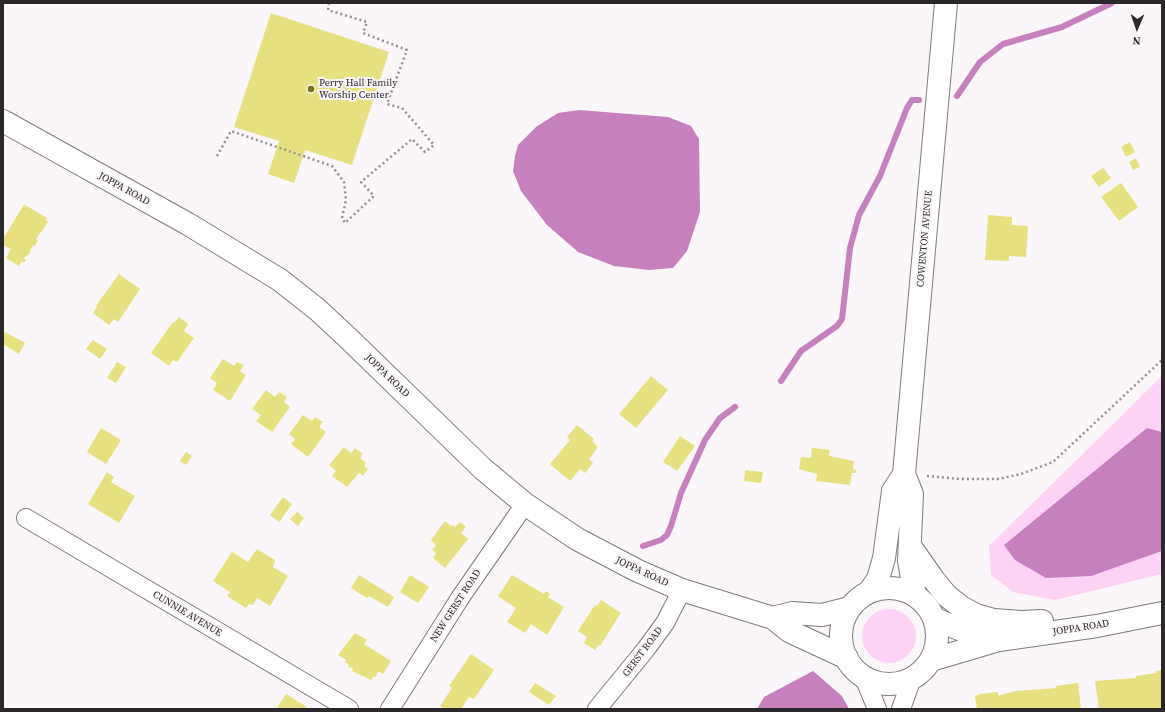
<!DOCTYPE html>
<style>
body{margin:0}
#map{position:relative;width:1165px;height:712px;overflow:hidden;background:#faf6f9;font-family:"Source Serif 4",serif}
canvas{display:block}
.frame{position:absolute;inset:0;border:4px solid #2a282a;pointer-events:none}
.north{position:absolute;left:1117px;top:8px;width:40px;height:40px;-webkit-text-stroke:3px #faf6f9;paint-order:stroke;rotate:182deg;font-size:11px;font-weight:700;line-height:16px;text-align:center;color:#2a282a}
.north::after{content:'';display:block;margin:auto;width:14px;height:18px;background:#2a282a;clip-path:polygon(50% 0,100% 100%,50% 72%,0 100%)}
</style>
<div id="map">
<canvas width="1165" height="712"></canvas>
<div class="frame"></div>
<div class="north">N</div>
</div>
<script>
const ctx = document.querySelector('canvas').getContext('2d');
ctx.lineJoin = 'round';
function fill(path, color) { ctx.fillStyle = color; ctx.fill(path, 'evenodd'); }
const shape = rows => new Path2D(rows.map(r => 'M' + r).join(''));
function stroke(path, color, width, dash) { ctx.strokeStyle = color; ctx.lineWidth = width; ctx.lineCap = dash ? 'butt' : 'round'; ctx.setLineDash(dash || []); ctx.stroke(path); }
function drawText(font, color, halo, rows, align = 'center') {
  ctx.font = font + ' "Source Serif 4",serif'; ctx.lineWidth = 4; ctx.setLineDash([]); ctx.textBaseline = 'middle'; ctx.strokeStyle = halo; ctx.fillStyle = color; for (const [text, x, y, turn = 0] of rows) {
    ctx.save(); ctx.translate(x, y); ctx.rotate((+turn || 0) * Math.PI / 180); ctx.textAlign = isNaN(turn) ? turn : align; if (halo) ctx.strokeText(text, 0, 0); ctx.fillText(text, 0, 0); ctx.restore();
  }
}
const green = shape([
 [1162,376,1162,574,1055,600,1013,592,991,575,989,546],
 '862 636a27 27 0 1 1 54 0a27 27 0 1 1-54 0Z'
]);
const water = shape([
 [579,110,668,117,691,126,699,139,700,212,687,251,673,268,649,270,614,266,578,252,547,225,521,191,513,171,515,156,518,145,536,127,558,113],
 [1147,428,1162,432,1162,551,1091,576,1046,578,1015,560,1004,545],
 [813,671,842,696,849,709,757,709,764,697]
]);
const stream = shape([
 [957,96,980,62,1003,44,1062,27,1112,3],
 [781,381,801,351,837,326,842,319,850,248,859,215,880,176,907,108,912,100,919,100],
 [643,546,661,540,667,535,671,526,681,493,705,440,720,418,735,407]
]);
const building = shape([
 [271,13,389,52,352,165,305,150,294,183,268,174,279,141,234,127],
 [1130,142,1135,152,1126,157,1121,147],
 [1136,158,1140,167,1133,170,1129,162],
 [1103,168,1111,178,1099,187,1091,176],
 [1121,183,1138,207,1119,221,1101,197],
 [25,205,47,218,46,220,48,222,36,239,38,240,35,246,33,245,29,254,24,258,26,260,24,263,22,261,19,266,6,258,11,249,3,245,3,239,23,206],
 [988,215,1012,217,1012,225,1028,226,1026,257,1009,256,1009,261,985,260],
 [119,274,140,289,118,322,114,319,109,325,93,313,97,307,96,306],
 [179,317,188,324,184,331,194,338,177,362,173,360,169,366,151,353,173,322,174,323],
 [5,332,25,343,19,354,3,344,3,336],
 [93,340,107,349,100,359,86,349],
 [223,359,234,366,237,362,244,365,240,371,246,375,230,401,213,390,217,383,210,378],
 [117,362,126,367,116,383,107,378],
 [651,376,668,390,636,428,619,414],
 [266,390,275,397,279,392,287,397,284,402,290,407,272,432,256,421,261,415,252,409],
 [303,415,312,421,315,417,323,422,319,427,326,432,308,457,291,444,295,439,289,434],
 [577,425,594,439,592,441,598,447,589,459,593,463,585,473,580,469,570,481,550,464,570,440,567,437],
 [101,428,121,440,106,464,87,452],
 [680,436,695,446,677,471,663,462],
 [344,447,351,453,355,448,363,454,360,458,366,463,364,466,368,469,363,476,359,473,347,487,332,476,336,471,329,465],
 [812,448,830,450,829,456,854,461,853,469,856,470,856,473,852,473,850,485,816,481,817,474,799,469,801,457,811,458],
 [186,452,192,456,186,465,180,461],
 [745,470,763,472,761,483,744,481],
 [107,472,114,477,111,482,135,496,119,523,88,504],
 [283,497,292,504,279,522,270,515],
 [297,512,304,518,298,526,290,519],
 [445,521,451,526,452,525,455,527,460,522,466,527,461,533,468,539,445,568,433,558,436,553,432,550,436,545,431,540],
 [257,549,275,560,273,567,288,576,270,606,257,598,253,605,249,604,246,608,227,596,230,592,213,581,232,552,248,562],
 [359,575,394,597,388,607,369,596,367,598,351,588],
 [410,575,429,587,418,603,400,592],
 [512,575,544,594,546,591,550,594,548,597,564,607,547,635,531,624,525,633,507,622,516,608,498,596],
 [601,600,621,613,600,646,598,645,595,650,584,643,587,637,578,631,595,605,597,606],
 [355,633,367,640,364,644,391,661,383,674,378,671,376,677,374,676,371,680,352,671,353,668,348,667,349,665,345,662,346,660,338,655],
 [471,654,494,670,474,699,469,697,461,709,445,709,440,706,452,688,449,686],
 [1162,670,1161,709,1099,709,1095,681,1136,678,1136,676,1156,673,1156,671],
 [535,683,556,696,549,705,529,692],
 [1078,683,1081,709,977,709,975,696,980,694,998,692,998,696,1001,695,1016,691,1056,688,1056,686],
 [286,694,307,707,305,709,276,709]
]);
const path = shape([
 [217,156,231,131,332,166,344,182,346,200,342,218,345,223,374,196,361,182,412,139,425,152,434,145,402,108,387,104,407,50,363,33,367,22,328,10,329,3],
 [927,476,961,479,998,479,1021,474,1053,462,1162,360]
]);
const minor = shape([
 [26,518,349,709],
 [863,675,877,709],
 [390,709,460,598,525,504],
 [597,709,646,649,665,623,682,590],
 [901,709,912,678]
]);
const tertiary = shape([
 [3,121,188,224,280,280,318,310,348,338,483,469,525,504,577,539,638,571,682,590,773,618,789,631,847,658],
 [904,474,912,494,909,561,915,595],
 [910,546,934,580,947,596,961,607,976,615,994,620,1021,622,1042,621],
 '841 636a48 48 0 1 1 96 0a48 48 0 1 1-96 0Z',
 [869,592,878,579,884,558,893,491,904,474,946,3],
 [773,618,792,613,822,615,850,608],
 [935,619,976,636,998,639],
 [931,660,999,640,1097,626,1162,613]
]);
const markers = [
 [311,89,4,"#777112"]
];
const poiNames = [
 ["Perry Hall Family",319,83],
 ["Worship Center",319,95]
];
const streetNames = [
 ["JOPPA ROAD",124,189,29],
 ["COWENTON AVENUE",925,239,-85],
 ["JOPPA ROAD",387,376,44],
 ["JOPPA ROAD",642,572,25],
 ["NEW GERST ROAD",456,606,-57],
 ["CUNNIE AVENUE",187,614,31],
 ["JOPPA ROAD",1081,628,-9],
 ["GERST ROAD",643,652,-53]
];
fill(green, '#fcd2f5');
fill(water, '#c680bd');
stroke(stream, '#c680bd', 6);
fill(building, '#e6e080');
stroke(minor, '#7e7a7d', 20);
stroke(tertiary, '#7e7a7d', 24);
stroke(path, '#939092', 2.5, [2, 3]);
stroke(minor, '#fff', 18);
stroke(tertiary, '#fff', 22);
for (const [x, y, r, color] of markers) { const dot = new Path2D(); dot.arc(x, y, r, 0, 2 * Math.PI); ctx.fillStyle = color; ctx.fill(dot); stroke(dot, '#faf6f9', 1.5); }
drawText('10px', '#2a282a', '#faf6f9', poiNames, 'left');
drawText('10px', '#2a282a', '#faf6f9', streetNames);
</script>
